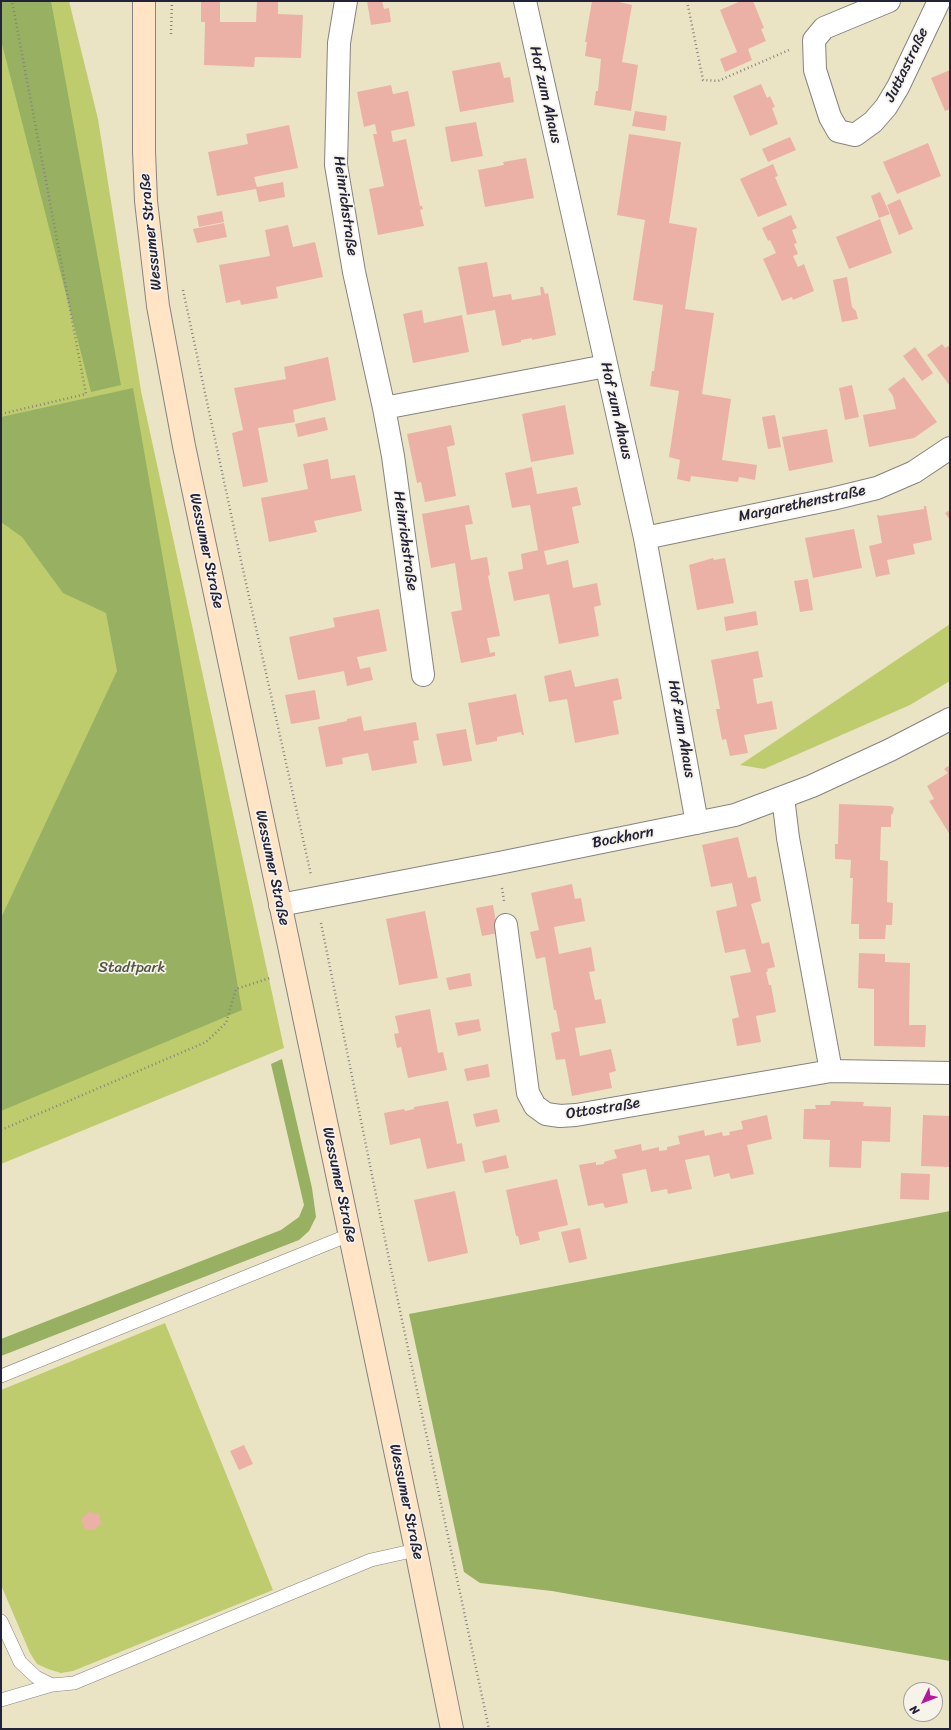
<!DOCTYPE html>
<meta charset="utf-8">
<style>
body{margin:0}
#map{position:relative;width:951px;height:1730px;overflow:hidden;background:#ebe4c4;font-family:Sriracha,sans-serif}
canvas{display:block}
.frame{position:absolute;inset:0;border:2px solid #22223b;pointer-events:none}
.north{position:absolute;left:903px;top:1682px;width:40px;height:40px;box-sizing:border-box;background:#f7f3e8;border:1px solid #a29fa3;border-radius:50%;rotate:227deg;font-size:11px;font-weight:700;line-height:16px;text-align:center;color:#22223b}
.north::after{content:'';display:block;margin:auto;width:14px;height:18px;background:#b5179e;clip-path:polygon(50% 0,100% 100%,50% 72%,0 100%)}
</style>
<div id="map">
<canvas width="951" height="1730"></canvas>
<div class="frame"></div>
<div class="north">N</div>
</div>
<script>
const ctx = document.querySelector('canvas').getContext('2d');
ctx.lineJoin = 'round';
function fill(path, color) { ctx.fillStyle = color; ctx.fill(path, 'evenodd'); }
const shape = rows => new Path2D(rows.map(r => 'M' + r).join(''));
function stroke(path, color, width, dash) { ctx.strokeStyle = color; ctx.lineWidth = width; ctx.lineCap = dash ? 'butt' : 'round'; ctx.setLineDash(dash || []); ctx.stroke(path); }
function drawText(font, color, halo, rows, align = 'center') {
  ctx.font = font + ' Sriracha,sans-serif'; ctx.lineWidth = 3.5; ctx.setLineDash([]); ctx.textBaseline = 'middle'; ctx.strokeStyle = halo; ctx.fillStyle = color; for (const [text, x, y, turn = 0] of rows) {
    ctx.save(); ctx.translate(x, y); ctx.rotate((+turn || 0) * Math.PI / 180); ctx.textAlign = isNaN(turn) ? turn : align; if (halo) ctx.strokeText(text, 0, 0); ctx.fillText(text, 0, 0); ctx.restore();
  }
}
const green = shape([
 [1,1,69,1,98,119,141,391,284,1048,1,1164],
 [950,624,950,681,910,705,764,769,740,765],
 [165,1323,273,1590,73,1671,61,1673,48,1669,37,1664,30,1653,1,1585,1,1390]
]);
const forest = shape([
 [1,1,51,1,121,385,91,392,1,40],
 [133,388,242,1010,1,1111,1,918,117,671,106,613,63,593,22,537,1,522,1,417],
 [282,1059,312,1188,316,1217,309,1231,299,1240,1,1356,1,1339,281,1230,299,1217,304,1205,271,1064],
 [950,1211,950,1661,552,1591,480,1583,464,1572,409,1314]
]);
const building = shape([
 [201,1,220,1,220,22,256,22,257,1,278,1,278,14,303,15,301,58,255,57,254,67,204,65,205,22,201,22],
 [367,1,382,1,384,9,389,8,391,22,371,25],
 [592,1,615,1,632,5,622,62,638,65,631,111,594,105,596,91,598,91,601,59,585,56,587,42,585,42],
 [741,1,753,1,764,28,761,29,766,41,748,49,752,60,725,72,720,59,737,52,720,10],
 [500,62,504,78,510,77,514,102,460,112,452,71],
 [950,70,950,109,945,111,931,78],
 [761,84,767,98,770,96,775,107,772,108,778,124,750,136,733,96],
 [391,85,393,94,408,91,415,126,391,131,393,142,406,139,420,206,422,206,423,209,420,210,424,226,378,235,369,189,384,186,373,134,377,134,375,124,364,127,357,92],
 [635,111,667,116,665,131,632,126],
 [476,122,483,156,451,162,445,127],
 [289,125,298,168,254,177,257,187,283,182,285,197,259,202,256,189,217,196,208,152,248,144,246,134],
 [629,134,681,142,669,223,697,228,685,309,714,313,702,394,731,399,722,460,757,465,755,480,739,477,738,482,691,476,690,482,677,479,680,460,669,457,679,391,650,386,652,371,654,371,663,305,633,300,645,220,617,215],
 [790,137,796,150,768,162,762,149],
 [928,143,941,176,897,194,883,162],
 [526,158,534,198,485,207,478,170,504,165,503,162],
 [773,164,778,176,775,177,787,205,758,217,740,179],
 [880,192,890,214,879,218,871,196],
 [900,199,913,229,899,235,887,205],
 [222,211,224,222,199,227,197,216],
 [791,215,797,228,792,230,797,243,794,244,798,254,793,256,798,267,804,264,814,291,793,300,792,297,782,301,763,259,776,253,770,240,768,241,762,228],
 [880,219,892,253,849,269,836,237],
 [224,223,227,237,197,243,193,229],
 [288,225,293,247,315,242,323,277,276,287,278,298,241,305,240,300,226,303,219,265,270,256,265,230],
 [487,262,493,297,511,294,512,300,541,295,540,287,543,287,545,294,548,293,556,335,532,340,532,338,521,340,521,342,502,346,495,310,467,315,458,267],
 [847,277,852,307,856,311,858,319,842,322,833,280],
 [422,310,424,323,462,315,469,352,413,363,403,314],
 [942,344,945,348,950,345,950,386,927,355],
 [915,347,933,373,922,381,903,356],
 [328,357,336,400,293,410,295,422,258,428,268,482,243,487,232,433,243,430,234,388,286,379,284,367],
 [904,377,937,422,914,438,869,447,863,415,896,409,893,396,888,389],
 [852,385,859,417,845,420,839,388],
 [565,405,574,454,531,462,522,414],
 [775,415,781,447,768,449,762,417],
 [325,417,328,430,298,437,295,424],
 [451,425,455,445,447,447,456,496,425,502,421,482,417,483,407,434],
 [827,429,833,462,789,471,782,437],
 [328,459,331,479,355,475,362,511,314,521,317,532,269,542,261,498,308,489,303,464],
 [532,467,537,494,577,487,581,505,572,507,579,543,544,551,547,565,568,560,573,588,597,583,601,605,594,607,599,636,559,644,549,594,514,601,508,572,523,569,521,554,538,550,530,505,512,508,505,473],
 [469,505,473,524,465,525,471,560,487,557,490,575,488,576,500,636,487,638,490,653,495,652,495,656,461,663,451,612,462,610,455,563,431,568,422,514],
 [924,506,926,506,932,540,913,544,915,554,887,560,890,574,876,577,869,546,882,543,877,515,879,515,879,516,924,509],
 [950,510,950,520,945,513],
 [854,529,862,568,813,578,805,538],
 [713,558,714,560,725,558,734,603,697,610,689,565],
 [808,579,813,610,800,612,794,581],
 [379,609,387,651,357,657,360,669,370,667,373,680,347,686,344,671,298,680,289,637,335,627,333,618],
 [756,611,758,625,726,631,724,617],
 [758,651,763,677,753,679,757,704,772,701,777,729,744,735,748,753,730,756,726,739,722,740,716,709,720,709,711,660],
 [571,670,575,687,618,678,622,699,613,701,619,734,575,743,567,699,549,702,544,676],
 [315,690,320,719,291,724,285,695],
 [516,694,524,735,522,735,521,732,497,737,497,741,476,745,468,703],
 [361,716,364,731,416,722,419,740,413,741,417,763,372,771,368,753,342,758,343,764,326,767,318,727,347,721,347,719],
 [466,729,472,761,443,766,436,734],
 [950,765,950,835,929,801,934,799,927,786,948,773,944,769],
 [839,804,891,806,894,808,893,813,891,815,891,827,881,827,880,860,888,861,887,902,893,903,892,925,886,925,885,939,859,939,859,924,851,924,853,878,850,878,851,860,835,859,835,844,838,844],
 [738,837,748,878,756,876,761,901,751,904,762,944,769,942,775,967,767,969,768,971,766,972,769,985,771,985,776,1012,756,1016,761,1042,737,1046,732,1019,739,1017,730,976,751,972,745,949,725,953,716,911,737,906,732,883,711,887,702,845],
 [572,884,575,899,581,898,585,921,554,927,559,954,591,947,595,971,589,972,595,1000,601,999,606,1023,575,1028,580,1056,611,1049,616,1071,609,1073,612,1088,572,1096,565,1059,556,1060,551,1033,560,1031,556,1010,554,1010,545,957,536,959,530,932,539,930,531,893],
 [493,905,498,933,482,936,476,908],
 [425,911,438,978,399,985,386,919],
 [859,953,885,954,885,962,910,963,909,1025,926,1025,925,1047,874,1046,874,989,858,988],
 [470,973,472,986,449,990,446,978],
 [430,1009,438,1053,443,1052,447,1070,408,1078,401,1047,397,1048,394,1034,399,1033,395,1016],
 [479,1019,481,1031,458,1036,455,1023],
 [488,1064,490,1077,467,1081,464,1069],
 [448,1101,457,1144,462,1143,465,1161,427,1169,420,1138,390,1145,384,1113,404,1109,405,1111,414,1109,414,1107],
 [831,1101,864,1102,863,1106,891,1107,890,1142,862,1141,861,1168,829,1167,830,1140,803,1139,804,1109,816,1109,815,1105,830,1105],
 [497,1109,500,1122,476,1127,473,1114],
 [767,1115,772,1139,747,1145,754,1174,731,1179,729,1173,714,1177,709,1155,685,1160,692,1189,668,1194,667,1189,651,1192,646,1169,622,1174,628,1203,605,1208,603,1203,588,1206,579,1165,596,1162,596,1165,604,1164,604,1162,617,1158,614,1150,641,1144,642,1151,659,1147,659,1151,667,1150,667,1147,680,1144,678,1136,704,1130,705,1136,722,1132,723,1136,730,1135,729,1132,743,1129,741,1121],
 [923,1115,950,1116,950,1167,921,1166],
 [506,1155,509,1168,485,1173,482,1161],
 [901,1173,930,1174,929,1200,900,1199],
 [557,1179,568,1225,538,1232,540,1240,520,1245,518,1236,516,1236,506,1190],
 [455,1191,468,1253,428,1262,414,1200],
 [580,1228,587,1259,569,1263,561,1232],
 [244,1445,253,1464,239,1470,230,1451],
 [89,1512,99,1514,101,1524,94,1530,85,1529,81,1519]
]);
const path = shape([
 [687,1,703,80,718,81,789,50],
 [171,34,172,1],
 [183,290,240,556,311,875],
 [1,414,86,394,12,1],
 [502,888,504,901],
 [321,923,389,1259,489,1729],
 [1,1130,206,1042,226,1023,236,989,270,978]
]);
const service = shape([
 [1,1376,349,1235],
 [1,1621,20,1662,36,1677,52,1685,74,1683,371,1560,416,1550],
 [1,1700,52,1685]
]);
const minor = shape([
 [346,1,339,43,336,165,354,272,384,408,393,456,423,675],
 [525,1,645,538,697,823],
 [889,1,824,28,814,40,815,70,830,117,838,131,855,135,873,122,886,107,898,87,939,1],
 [384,408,606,366],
 [645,538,832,499,877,488,914,472,950,448],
 [783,797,788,838,831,1071,950,1073],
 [280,905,499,863,735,815,812,786,890,750,950,719],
 [506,925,528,1093,535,1106,546,1114,560,1116,576,1115,831,1071]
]);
const secondary = shape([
 [144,1,144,151,146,201,158,306,184,446,416,1550,452,1729]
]);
const streetNames = [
 ["Juttastraße",907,65,-64],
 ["Hof zum Ahaus",545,95,77],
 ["Heinrichstraße",345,206,82],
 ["Wessumer Straße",151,232,-96],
 ["Hof zum Ahaus",616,411,77],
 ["Margarethenstraße",802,504,-12],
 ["Heinrichstraße",405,541,82],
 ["Wessumer Straße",206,551,78],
 ["Hof zum Ahaus",681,729,80],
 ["Bockhorn",623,838,-11],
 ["Wessumer Straße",272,868,78],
 ["Ottostraße",603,1109,-9],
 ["Wessumer Straße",339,1185,78],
 ["Wessumer Straße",406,1502,78]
];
const parkNames = [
 ["Stadtpark",132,968]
];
fill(green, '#bfcc6e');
fill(forest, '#97b061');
fill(building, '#ebb1a7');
stroke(service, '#868380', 14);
stroke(minor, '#868380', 24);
stroke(secondary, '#868380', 24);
stroke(path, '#868380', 2.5, [1, 3]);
stroke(service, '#fff', 13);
stroke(minor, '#fff', 22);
stroke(secondary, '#ffe4c6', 22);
drawText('15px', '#22223b', '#f7f3e8', streetNames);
drawText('15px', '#51554a', '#f7f3e8', parkNames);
</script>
